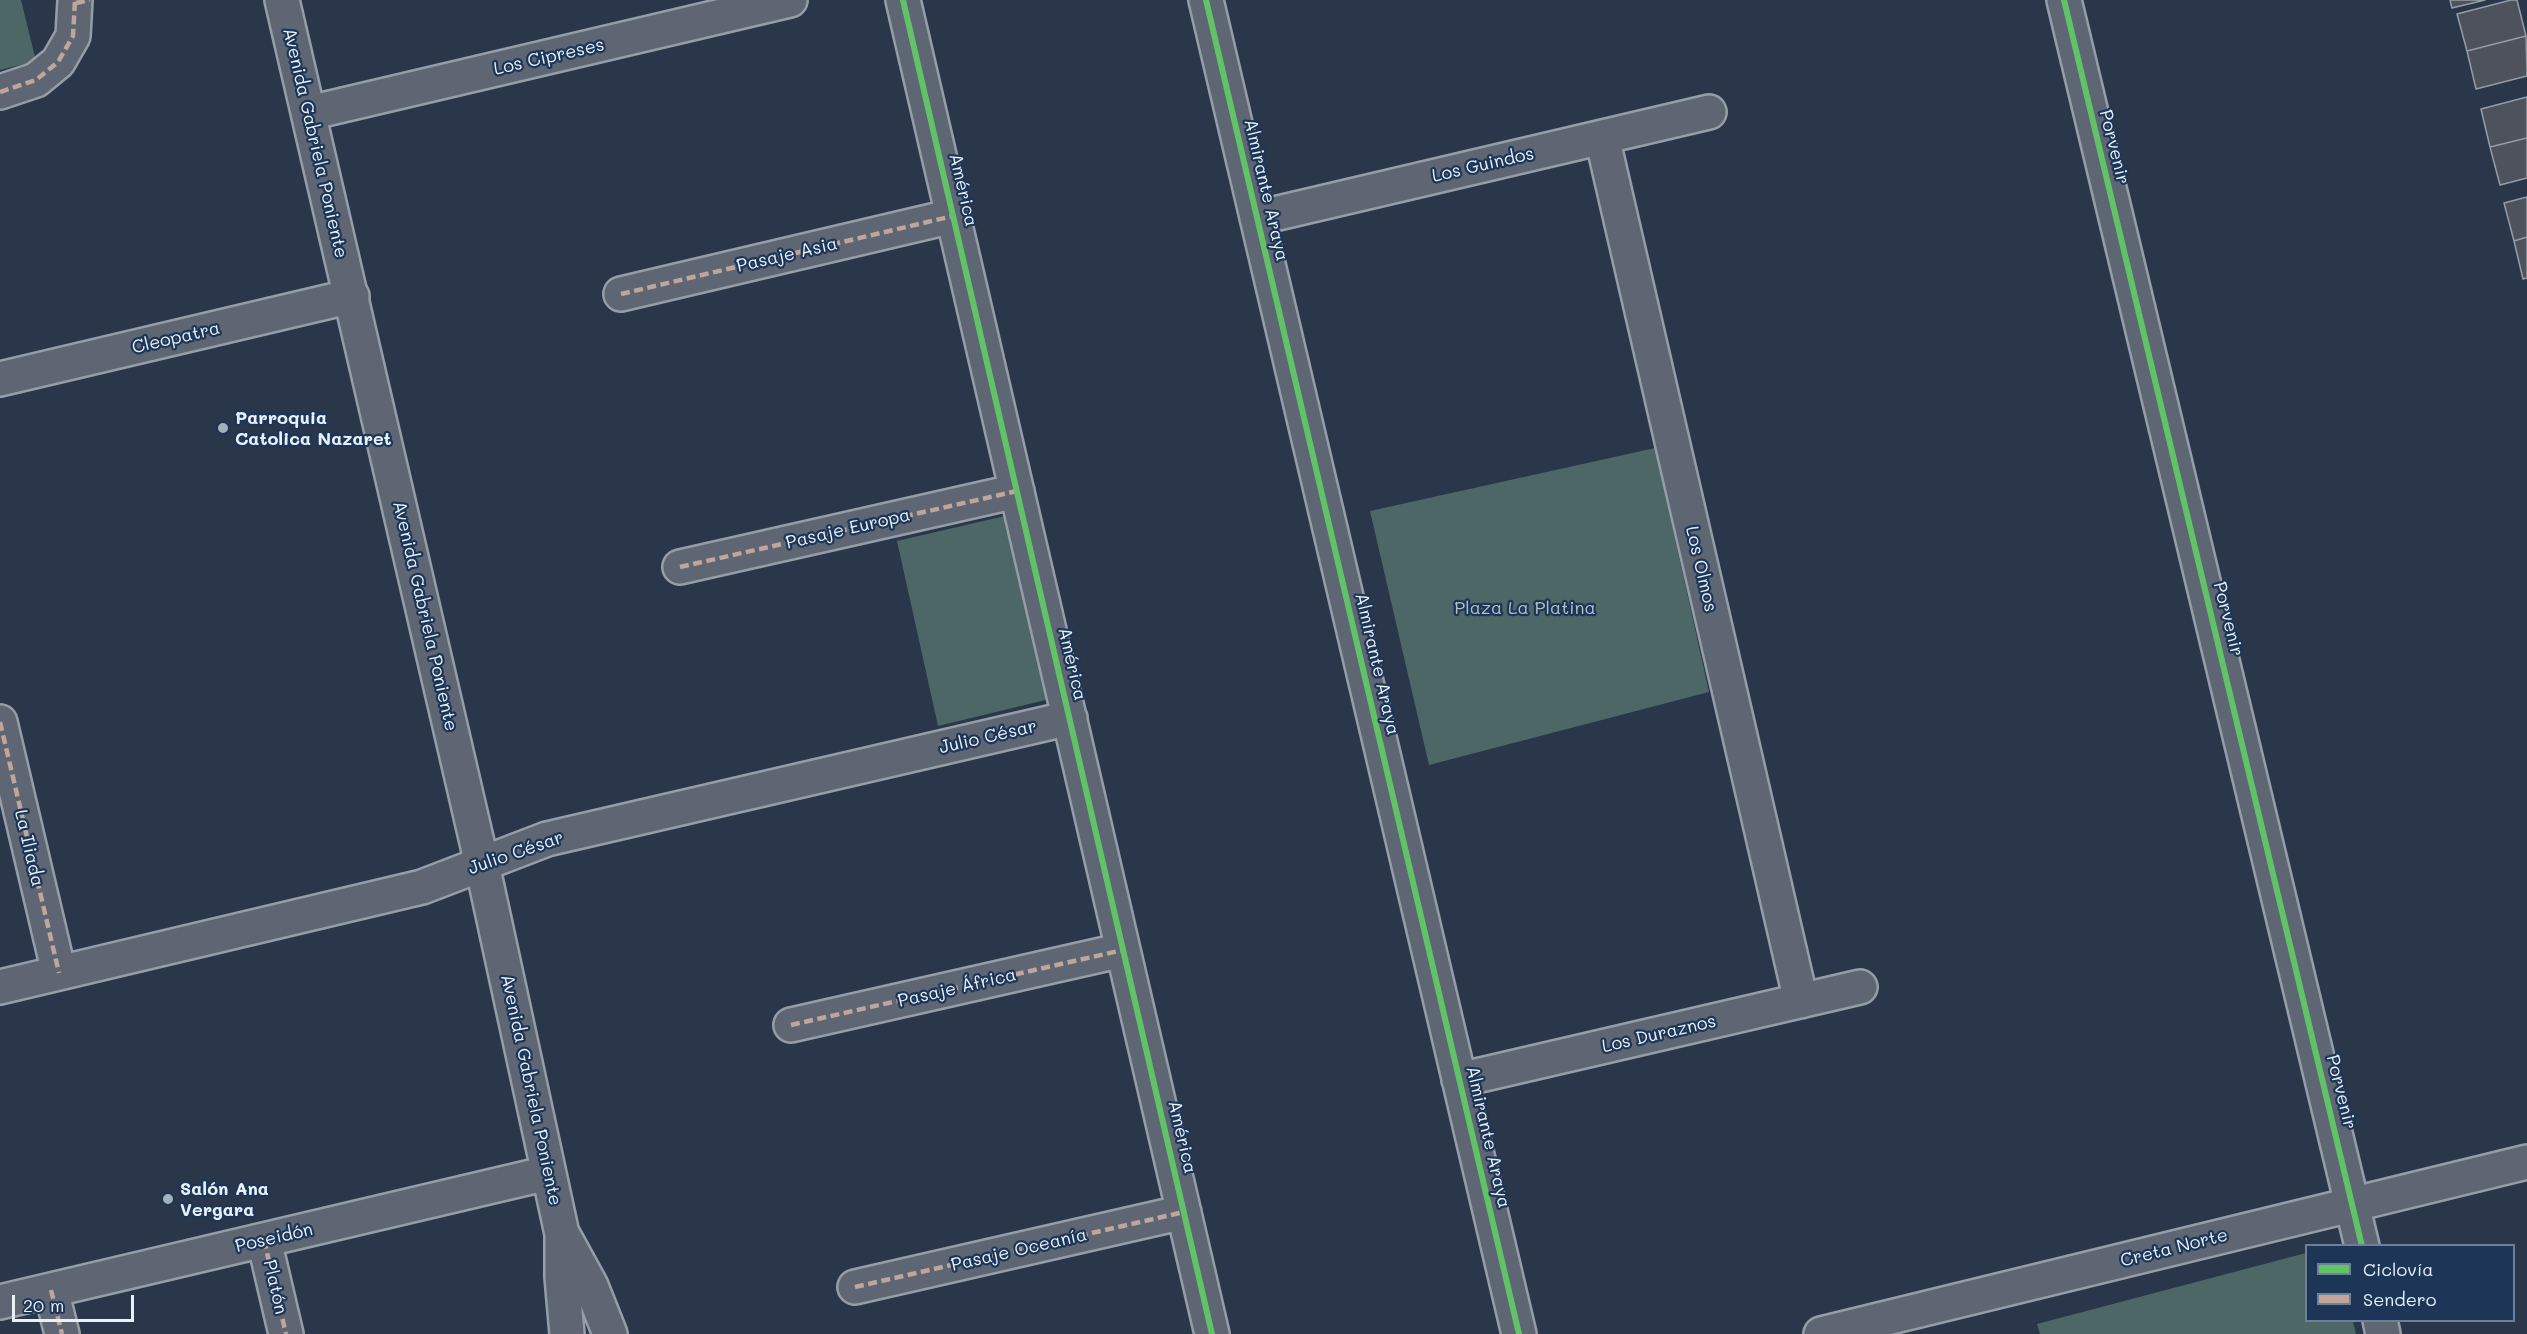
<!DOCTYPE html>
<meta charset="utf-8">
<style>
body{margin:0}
#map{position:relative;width:2527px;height:1334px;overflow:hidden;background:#2a374a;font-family:Mali,sans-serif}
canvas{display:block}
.legend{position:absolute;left:2305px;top:1244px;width:210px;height:78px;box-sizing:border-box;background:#1d3557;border:2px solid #6e8097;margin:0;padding:8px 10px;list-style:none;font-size:18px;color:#e8f1f8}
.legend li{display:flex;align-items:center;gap:12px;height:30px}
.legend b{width:30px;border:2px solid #6e8097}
.scale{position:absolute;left:12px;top:1295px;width:122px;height:27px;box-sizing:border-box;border:3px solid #e8f1f8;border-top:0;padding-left:8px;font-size:18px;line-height:21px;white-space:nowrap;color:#e8f1f8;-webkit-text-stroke:4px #1d3557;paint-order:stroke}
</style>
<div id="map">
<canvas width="2527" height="1334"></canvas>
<ul class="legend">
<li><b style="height:8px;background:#61c268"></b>Ciclovía</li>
<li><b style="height:8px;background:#c0a59a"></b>Sendero</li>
</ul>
<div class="scale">20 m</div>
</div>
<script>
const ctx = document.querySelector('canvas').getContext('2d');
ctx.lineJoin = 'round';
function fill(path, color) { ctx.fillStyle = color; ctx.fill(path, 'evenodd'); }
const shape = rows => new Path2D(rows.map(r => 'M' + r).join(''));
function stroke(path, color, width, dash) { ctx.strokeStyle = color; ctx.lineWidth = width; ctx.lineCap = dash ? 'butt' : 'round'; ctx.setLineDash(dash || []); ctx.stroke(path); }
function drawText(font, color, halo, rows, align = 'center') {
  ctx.font = font + ' Mali,sans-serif'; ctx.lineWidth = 4.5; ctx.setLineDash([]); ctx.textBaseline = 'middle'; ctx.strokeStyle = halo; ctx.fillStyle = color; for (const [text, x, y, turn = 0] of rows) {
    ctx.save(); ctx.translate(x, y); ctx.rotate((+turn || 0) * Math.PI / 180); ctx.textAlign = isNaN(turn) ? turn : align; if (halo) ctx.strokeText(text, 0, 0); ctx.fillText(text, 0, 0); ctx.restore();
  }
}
const green = shape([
 [0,0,21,0,36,61,0,70],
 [1655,448,1709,692,1429,765,1370,511],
 [1009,515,1050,699,938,726,897,541],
 [2306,1253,2306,1320,2353,1321,2356,1334,2040,1334,2037,1324]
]);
const building = shape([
 [2450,0,2485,0,2452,8,2450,0],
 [2511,0,2517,0,2526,36,2467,51,2457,14,2511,0],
 [2526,36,2527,76,2476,89,2467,51,2526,36],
 [2527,97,2527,138,2490,147,2481,109,2527,97],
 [2527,138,2527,178,2500,185,2490,147,2527,138],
 [2527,197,2527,237,2514,241,2504,203,2527,197],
 [2527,237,2527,278,2523,279,2514,241,2527,237]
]);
const street = shape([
 [903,0,1212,1334],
 [1206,0,1519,1334],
 [2064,0,2362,1246],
 [0,92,36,80,58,62,73,36,75,0],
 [309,113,790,0],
 [1602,137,1801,1001],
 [1257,218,1709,112],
 [621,294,953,216],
 [0,379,352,296],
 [680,567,1017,491],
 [0,722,59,973],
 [0,987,422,887,547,839,1070,718],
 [791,1025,1123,950],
 [1459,1080,1860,987],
 [264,1240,286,1334],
 [855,1287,1184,1212],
 [51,1290,62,1334],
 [0,1302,548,1173],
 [2380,1320,2383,1334]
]);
const secondary = shape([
 [1821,1334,2527,1162]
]);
const primary = shape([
 [282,0,482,864,562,1234,562,1277,567,1334],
 [563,1235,591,1286,610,1334]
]);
const quiet = shape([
 [76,3,90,0],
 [0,92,36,80,58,62,73,36,75,0],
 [621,294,953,216],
 [680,567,1017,491],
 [0,722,59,973],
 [791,1025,1123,950],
 [264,1240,286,1334],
 [855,1287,1184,1212],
 [51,1290,62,1334]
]);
const cycleway = shape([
 [903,0,1212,1334],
 [1206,0,1519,1334],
 [2064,0,2362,1246]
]);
const markers = [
 [223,428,6,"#a6b0bb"],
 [168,1199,6,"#a6b0bb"]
];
const streetNames = [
 ["Los Cipreses",549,57,-13],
 ["Avenida Gabriela Poniente",315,143,77],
 ["Porvenir",2114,147,76],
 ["Los Guindos",1483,165,-13],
 ["América",963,190,77],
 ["Almirante Araya",1266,190,77],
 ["Pasaje Asia",787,255,-13],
 ["Cleopatra",176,338,-13],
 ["Pasaje Europa",848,529,-13],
 ["Los Olmos",1701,569,77],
 ["Avenida Gabriela Poniente",425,616,77],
 ["Porvenir",2228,619,76],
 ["América",1072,664,77],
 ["Almirante Araya",1377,664,77],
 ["Julio César",988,737,-13],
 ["La Iliada",29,848,77],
 ["Julio César",516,853,-19],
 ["Pasaje África",957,988,-13],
 ["Los Duraznos",1659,1034,-13],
 ["Avenida Gabriela Poniente",531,1090,78],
 ["Porvenir",2341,1092,76],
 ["América",1182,1137,77],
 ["Almirante Araya",1488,1137,77],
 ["Poseidón",274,1238,-13],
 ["Creta Norte",2174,1248,-14],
 ["Pasaje Oceanía",1019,1250,-13],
 ["Platón",275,1287,77]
];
const poiNames = [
 ["Parroquia",235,418],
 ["Catolica Nazaret",235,439],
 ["Salón Ana",180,1189],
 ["Vergara",180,1210]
];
const parkNames = [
 ["Plaza La Platina",1525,608]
];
fill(green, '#4d6666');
fill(building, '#4d525d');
stroke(building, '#959da7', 1.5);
stroke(street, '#959da7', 38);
stroke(secondary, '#959da7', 38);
stroke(primary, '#959da7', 38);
stroke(street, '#5d6672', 33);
stroke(secondary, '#5d6672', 33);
stroke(primary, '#5d6672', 33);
stroke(quiet, '#c0a59a', 4.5, [9, 4.5]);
stroke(cycleway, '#61c268', 6);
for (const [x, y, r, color] of markers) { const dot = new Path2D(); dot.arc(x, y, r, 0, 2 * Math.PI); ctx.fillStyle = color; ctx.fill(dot); stroke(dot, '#1d3557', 2); }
drawText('18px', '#e8f1f8', '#1d3557', streetNames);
drawText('bold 18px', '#e8f1f8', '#1d3557', poiNames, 'left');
drawText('18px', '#b4c3c6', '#1d3557', parkNames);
</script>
